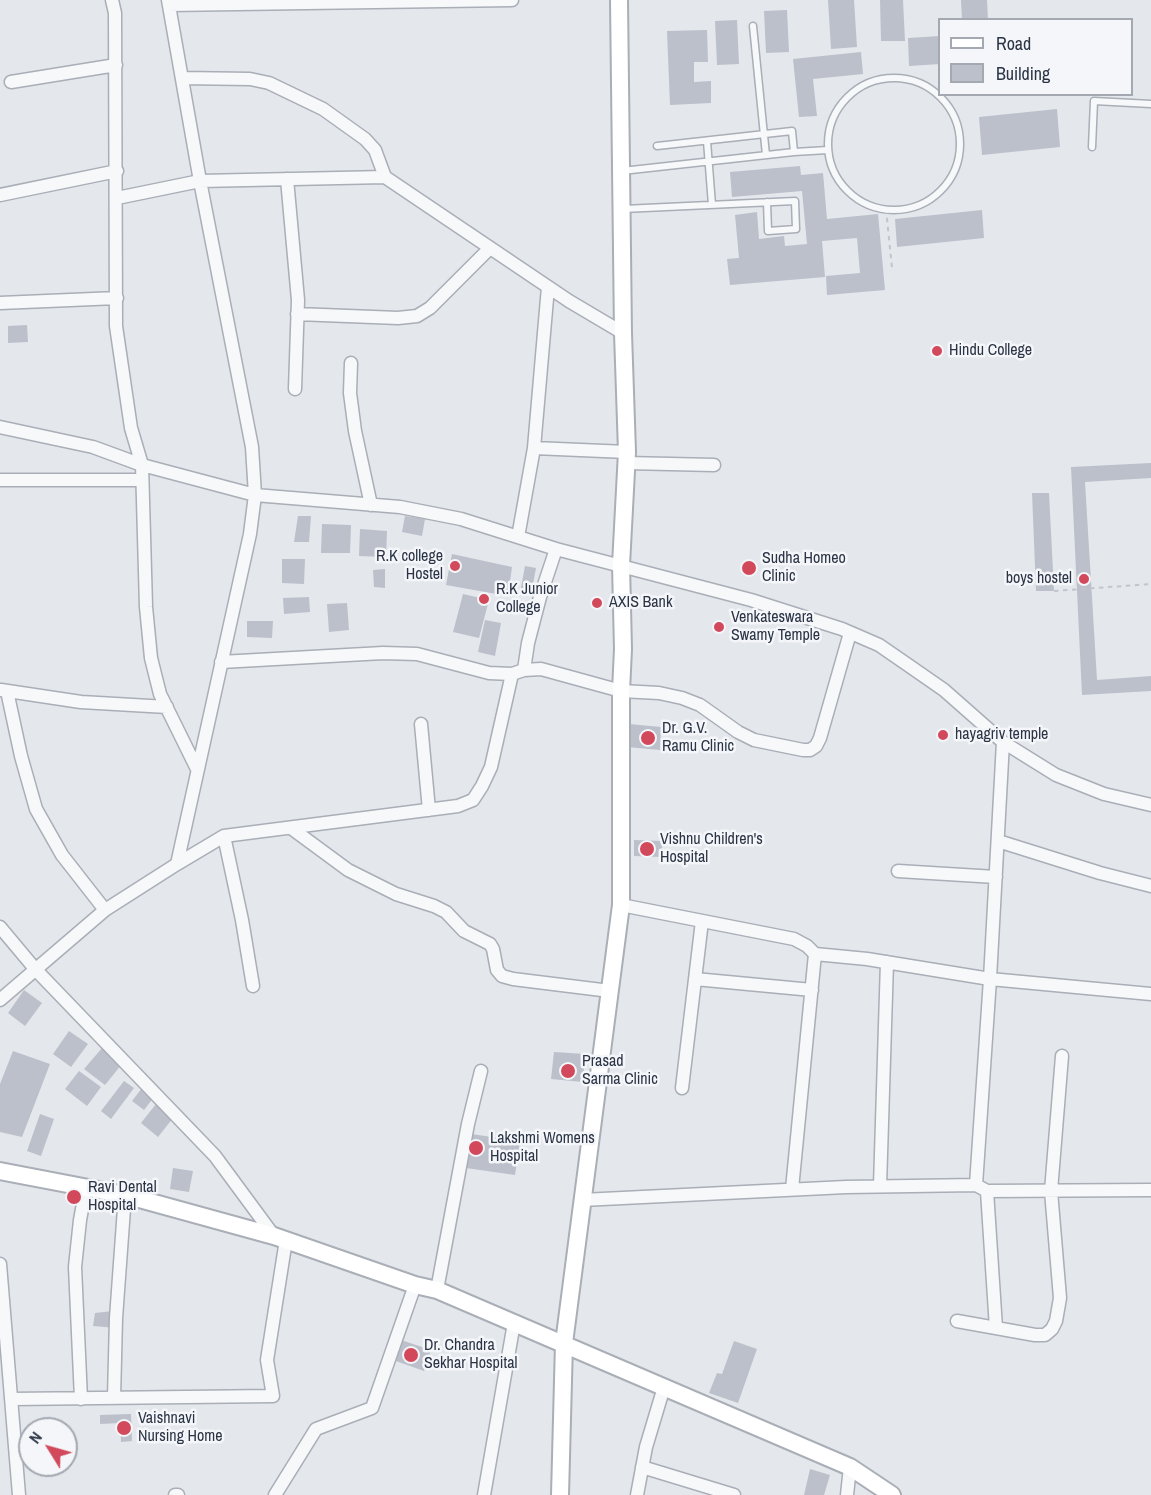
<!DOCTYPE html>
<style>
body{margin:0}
#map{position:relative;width:1151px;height:1495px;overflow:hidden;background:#e4e7ec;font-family:"Archivo Narrow",sans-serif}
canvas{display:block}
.legend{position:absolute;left:938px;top:18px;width:195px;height:78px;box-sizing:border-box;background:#f4f6f9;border:2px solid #a4a8b1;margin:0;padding:8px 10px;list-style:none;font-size:18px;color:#2b3445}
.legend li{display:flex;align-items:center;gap:12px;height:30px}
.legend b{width:30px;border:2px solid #a4a8b1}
.north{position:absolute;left:18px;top:1417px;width:60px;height:60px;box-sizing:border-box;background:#f4f6f9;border:2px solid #a4a8b1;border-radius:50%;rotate:307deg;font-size:16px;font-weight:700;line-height:24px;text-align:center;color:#2b3445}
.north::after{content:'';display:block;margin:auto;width:21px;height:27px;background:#d1495b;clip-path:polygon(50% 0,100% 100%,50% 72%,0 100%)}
</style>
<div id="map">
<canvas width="1151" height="1495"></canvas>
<ul class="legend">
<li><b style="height:8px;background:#fff"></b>Road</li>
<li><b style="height:16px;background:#bbc0ca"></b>Building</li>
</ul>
<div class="north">N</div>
</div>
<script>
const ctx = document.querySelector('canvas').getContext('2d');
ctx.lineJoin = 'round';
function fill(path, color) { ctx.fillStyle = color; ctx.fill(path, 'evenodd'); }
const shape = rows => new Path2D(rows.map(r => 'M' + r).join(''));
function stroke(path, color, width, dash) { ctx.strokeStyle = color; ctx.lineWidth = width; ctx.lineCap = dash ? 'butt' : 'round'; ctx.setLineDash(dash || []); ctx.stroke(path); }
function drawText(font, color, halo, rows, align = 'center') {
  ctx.font = font + ' "Archivo Narrow",sans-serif'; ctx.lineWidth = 5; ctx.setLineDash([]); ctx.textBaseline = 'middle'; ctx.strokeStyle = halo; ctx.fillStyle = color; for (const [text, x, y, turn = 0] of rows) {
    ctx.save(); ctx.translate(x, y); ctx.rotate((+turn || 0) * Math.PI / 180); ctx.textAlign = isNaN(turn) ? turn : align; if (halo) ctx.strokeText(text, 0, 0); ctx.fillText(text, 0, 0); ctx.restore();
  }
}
const building = shape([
 [828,0,854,0,857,47,831,49],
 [880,0,903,0,905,41,881,41],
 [961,0,987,0,988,20,962,20],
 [787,10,789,52,766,53,764,11],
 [737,20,739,64,717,65,715,21],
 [707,30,708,62,694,62,694,82,711,81,711,103,670,105,667,31],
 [940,36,940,64,909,66,908,38],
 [861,52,863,74,813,79,817,116,799,117,793,59],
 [1057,109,1060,147,982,155,979,117],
 [800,166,801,175,823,173,827,219,878,214,885,290,827,295,826,276,860,273,857,238,822,241,825,277,730,285,727,259,739,258,735,215,757,212,759,239,784,236,785,246,807,244,802,191,732,197,730,172],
 [982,210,984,238,897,247,895,219],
 [27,325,28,342,8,343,8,326],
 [1151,463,1151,478,1085,482,1097,680,1151,676,1151,691,1082,695,1071,467],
 [1032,493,1049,493,1054,591,1036,591],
 [298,516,311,516,309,542,294,542],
 [405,516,425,519,422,536,402,532],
 [322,524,351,525,350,553,321,553],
 [360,529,387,531,386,557,359,556],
 [452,554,512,567,508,596,446,585],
 [282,559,305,559,304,584,282,583],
 [525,566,536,568,531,595,520,593],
 [385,569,385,588,374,587,373,570],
 [463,594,489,600,479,638,453,632],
 [309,597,310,612,284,614,283,598],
 [347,603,349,630,329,632,327,604],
 [485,620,501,623,495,656,478,652],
 [247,621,273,621,272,638,247,637],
 [629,724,661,727,660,750,627,747],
 [634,840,662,841,662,857,634,856],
 [24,990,42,1003,25,1026,8,1013],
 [69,1031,88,1044,71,1067,53,1054],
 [102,1048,122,1064,105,1085,84,1069],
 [13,1051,50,1064,22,1137,0,1132,0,1084],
 [554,1052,585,1054,583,1082,551,1079],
 [79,1071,101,1087,87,1106,65,1089],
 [124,1081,134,1088,111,1119,101,1111],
 [142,1088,154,1097,144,1110,132,1101],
 [156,1104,173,1118,158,1137,141,1123],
 [40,1114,54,1119,41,1156,27,1151],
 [471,1134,520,1141,515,1175,466,1168],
 [173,1168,193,1171,189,1192,170,1189],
 [113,1311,116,1328,93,1326,95,1313],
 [401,1340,431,1350,424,1371,393,1360],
 [734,1341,757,1349,738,1403,709,1393,717,1373,722,1374],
 [131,1414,132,1441,121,1442,120,1423,100,1424,100,1415],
 [810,1469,830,1475,824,1495,804,1495]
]);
const path = shape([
 [886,209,892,268],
 [1054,591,1151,584]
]);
const lane = shape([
 [753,26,766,155],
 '828 144a66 66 0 1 1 132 0a66 66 0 1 1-132 0Z',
 [707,141,712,205],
 [1092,147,1094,101,1151,104],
 [794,152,828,150],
 [622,171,794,152,792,131,657,146],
 [623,209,795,201,796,229,768,231,767,202]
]);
const street = shape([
 [112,0,115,13,116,326,131,428,142,465,146,607,151,658,160,694,197,769],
 [169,5,512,0],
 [182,78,250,79,269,83,323,109,365,139,375,150,385,177],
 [11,82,116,65],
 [287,179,298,300,295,389],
 [0,195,117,171],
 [117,198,200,181,385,177,569,301,623,333],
 [0,303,117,298],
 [297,314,398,318,417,316,430,308,490,248],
 [351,363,350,393,355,431,371,505],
 [0,427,93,447,142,465,255,495,400,507,461,519,556,549,751,600,842,629,879,645,908,665,944,690,1003,742,1056,775,1104,794,1151,805],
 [534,448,627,452],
 [626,463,714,465],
 [0,480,142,480],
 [518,537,534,448,548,287],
 [221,662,383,653,417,654,489,673,512,674,524,670,541,669,621,691,659,693,682,698,700,705,738,732,754,740,803,750,810,750,816,746,820,738,850,633],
 [524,670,528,643,540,597,556,549],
 [1,690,81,702,167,707],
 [7,691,21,756,36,809,62,855,105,910],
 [421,724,429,810],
 [291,828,348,870,396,894,434,906,446,912,464,931,490,944,493,949,497,970,502,976,513,979,610,991],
 [224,836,242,920,253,986],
 [998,841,1100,873,1151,886],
 [177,864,224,836,458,806,473,800,482,786,491,767,512,674],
 [898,871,996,877],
 [621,905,794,939,807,946,815,954,792,1189],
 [0,927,36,970,215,1156,274,1236],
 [815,954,867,959,990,979,1151,994],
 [695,979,812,990],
 [0,1000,105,910,177,864,250,534,255,495,252,447,200,181,168,0],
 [682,1088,702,921],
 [976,1185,990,979,1003,742],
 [880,1186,887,962],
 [987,1191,996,1328],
 [582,1200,846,1187,976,1185,987,1191,1151,1190],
 [0,1264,19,1495],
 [437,1290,468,1124,481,1071],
 [957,1321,1035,1335,1045,1335,1052,1329,1056,1321,1060,1298,1051,1191,1062,1056],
 [114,1398,116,1318,125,1195],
 [12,1399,273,1396,267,1360,286,1240],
 [81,1399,75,1267,80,1220,86,1188],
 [642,1467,734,1495],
 [175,1495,178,1495],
 [275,1495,316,1429,372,1408,415,1285],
 [484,1495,514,1323],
 [637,1495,646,1447,664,1387],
 [847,1495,850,1467]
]);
const secondary = shape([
 [0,1171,125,1195,274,1236,415,1285,437,1290,850,1467,892,1495],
 [560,1495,564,1343,621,905,621,691,623,649,621,565,627,452,623,333,619,0]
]);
const markers = [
 [937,351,6,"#d1495b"],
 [455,566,6,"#d1495b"],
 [749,568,8,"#d1495b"],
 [1084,579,6,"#d1495b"],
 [484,599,6,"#d1495b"],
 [597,603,6,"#d1495b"],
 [719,627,6,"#d1495b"],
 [943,735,6,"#d1495b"],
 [648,738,8,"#d1495b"],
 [647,849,8,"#d1495b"],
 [568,1071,8,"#d1495b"],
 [476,1148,8,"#d1495b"],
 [74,1197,8,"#d1495b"],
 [411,1355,8,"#d1495b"],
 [124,1428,8,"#d1495b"]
];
const poiNames = [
 ["Hindu College",949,351],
 ["R.K college",443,557,"right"],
 ["Hostel",443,575,"right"],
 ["Sudha Homeo",762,559],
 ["Clinic",762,577],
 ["boys hostel",1072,579,"right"],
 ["R.K Junior",496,590],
 ["College",496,608],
 ["AXIS Bank",609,603],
 ["Venkateswara",731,618],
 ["Swamy Temple",731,636],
 ["Dr. G.V.",662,729],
 ["Ramu Clinic",662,747],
 ["hayagriv temple",955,735],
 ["Vishnu Children's",660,840],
 ["Hospital",660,858],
 ["Prasad",582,1062],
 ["Sarma Clinic",582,1080],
 ["Lakshmi Womens",490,1139],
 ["Hospital",490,1157],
 ["Ravi Dental",88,1188],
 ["Hospital",88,1206],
 ["Dr. Chandra",424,1346],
 ["Sekhar Hospital",424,1364],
 ["Vaishnavi",138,1419],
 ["Nursing Home",138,1437]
];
fill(building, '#bbc0ca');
stroke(lane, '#a9aeb7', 9);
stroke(street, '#a9aeb7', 15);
stroke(secondary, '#a9aeb7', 20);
stroke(path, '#c2c5cb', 2, [4.5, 4.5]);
stroke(lane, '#f7f8fa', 6);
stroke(street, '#f7f8fa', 12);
stroke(secondary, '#fff', 16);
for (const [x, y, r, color] of markers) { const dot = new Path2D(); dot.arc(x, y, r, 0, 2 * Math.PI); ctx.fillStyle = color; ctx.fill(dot); stroke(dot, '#f4f6f9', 2); }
drawText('16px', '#2b3445', '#f4f6f9', poiNames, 'left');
</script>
